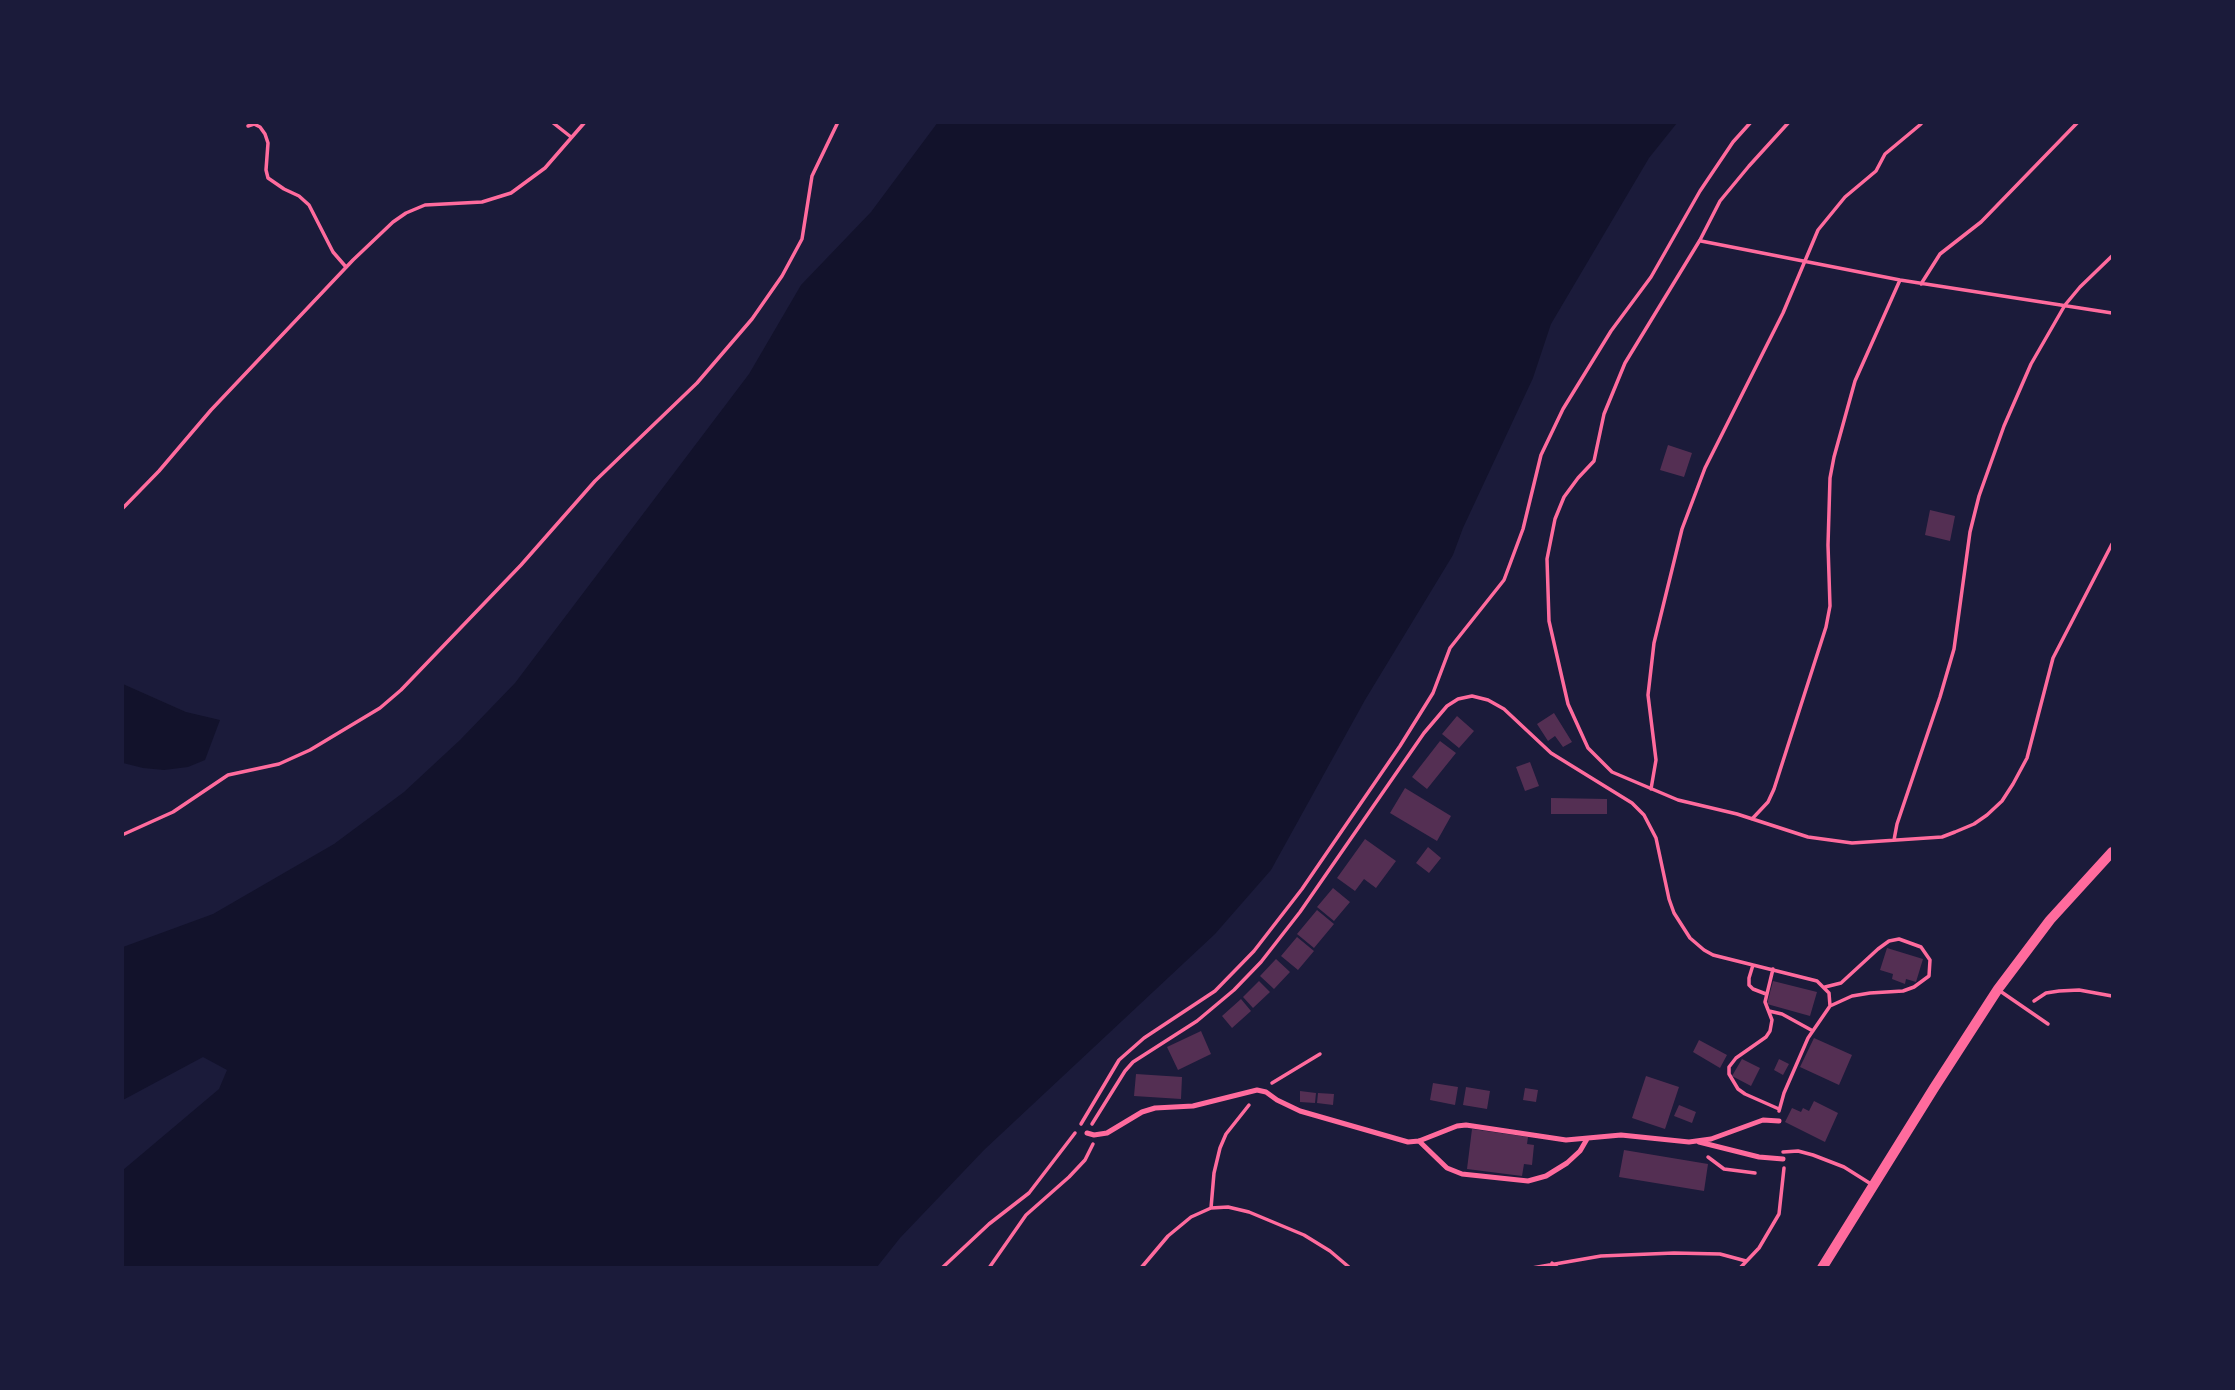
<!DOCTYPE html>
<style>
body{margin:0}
#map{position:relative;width:2235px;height:1390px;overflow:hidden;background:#1b1b3a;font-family:"Source Serif 4",serif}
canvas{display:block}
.frame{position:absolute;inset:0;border:124px solid #1b1b3a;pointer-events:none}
</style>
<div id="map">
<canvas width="2235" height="1390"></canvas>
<div class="frame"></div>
</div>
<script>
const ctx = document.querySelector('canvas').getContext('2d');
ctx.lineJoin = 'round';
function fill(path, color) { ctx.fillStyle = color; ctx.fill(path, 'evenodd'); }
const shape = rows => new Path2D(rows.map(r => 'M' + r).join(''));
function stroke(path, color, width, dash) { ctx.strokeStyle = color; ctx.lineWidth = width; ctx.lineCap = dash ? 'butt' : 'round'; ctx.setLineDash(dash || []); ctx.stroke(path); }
const water = shape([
 [938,122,1677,123,1649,158,1551,324,1533,378,1463,528,1453,555,1365,700,1271,870,1215,934,984,1150,900,1238,877,1267,123,1267,123,1170,219,1089,227,1070,203,1057,123,1100,123,947,213,914,334,844,404,792,460,740,515,683,749,374,801,285,871,212],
 [123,684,186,712,220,720,205,760,188,767,164,770,143,768,123,763]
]);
const building = shape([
 [1668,445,1692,453,1684,477,1660,470],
 [1930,510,1955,516,1950,541,1925,535],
 [1554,713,1572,742,1563,747,1555,736,1548,741,1537,724],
 [1457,716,1474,731,1459,748,1442,734],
 [1440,741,1456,753,1427,789,1412,777],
 [1530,762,1539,786,1525,791,1516,767],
 [1405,788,1451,816,1437,841,1390,813],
 [1551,798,1607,799,1607,814,1551,814],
 [1365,839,1396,861,1376,888,1364,879,1355,891,1337,878],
 [1428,847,1441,858,1429,873,1416,863],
 [1333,888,1350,902,1334,921,1317,907],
 [1317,910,1334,924,1314,948,1297,934],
 [1297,937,1314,951,1298,970,1281,956],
 [1887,948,1923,959,1916,982,1906,979,1905,984,1892,979,1893,974,1880,970],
 [1276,959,1290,972,1274,989,1260,976],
 [1259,981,1270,992,1253,1008,1243,997],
 [1773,981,1817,992,1810,1016,1767,1004],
 [1241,999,1251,1011,1232,1028,1222,1016],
 [1201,1031,1211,1054,1178,1070,1167,1047],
 [1814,1038,1852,1055,1839,1085,1800,1067],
 [1699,1040,1727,1055,1720,1068,1693,1052],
 [1742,1059,1760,1068,1751,1086,1732,1076],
 [1779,1059,1789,1064,1783,1075,1774,1070],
 [1136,1074,1182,1077,1181,1099,1134,1096],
 [1646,1076,1679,1087,1665,1129,1632,1118],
 [1433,1083,1458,1087,1455,1105,1430,1100],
 [1466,1087,1490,1091,1487,1109,1463,1105],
 [1525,1088,1538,1090,1536,1102,1523,1100],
 [1300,1091,1316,1093,1315,1103,1300,1102],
 [1318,1093,1334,1094,1333,1105,1317,1103],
 [1814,1101,1838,1113,1825,1142,1785,1122,1792,1108,1801,1112,1803,1108,1809,1111],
 [1679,1105,1696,1112,1692,1123,1674,1116],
 [1472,1129,1528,1137,1527,1144,1534,1145,1532,1165,1524,1164,1522,1176,1467,1169],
 [1624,1150,1708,1164,1704,1191,1619,1177]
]);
const path = shape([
 [552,122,571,137],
 [248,126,254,124,260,127,265,134,268,143,266,170,268,178,284,189,299,196,309,205,333,252,346,267],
 [122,509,159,471,211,410,353,260,393,222,406,213,425,205,482,202,511,193,545,168,585,122],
 [122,835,173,812,228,775,279,764,310,750,380,708,401,690,521,565,595,481,697,383,752,319,782,276,802,239,812,176,838,122],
 [1753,965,1749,978,1749,985,1753,989,1766,994],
 [1773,969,1765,1002,1772,1020,1770,1031,1766,1037,1736,1058,1729,1067,1729,1074,1738,1089,1745,1094,1779,1109],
 [1825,987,1841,983,1878,949,1889,941,1899,939,1921,947,1930,960,1929,976,1914,987,1903,991,1870,993,1852,996,1830,1006],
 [2034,1001,2046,993,2059,991,2079,990,2112,996],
 [1769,1011,1782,1014,1813,1031],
 [1272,1083,1320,1054],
 [1081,1124,1119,1060,1144,1038,1215,991,1254,951,1302,889,1400,746,1433,693,1450,648,1504,580,1523,529,1541,455,1563,409,1611,331,1651,277,1700,191,1733,142,1751,122],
 [1092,1124,1125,1071,1133,1062,1197,1021,1234,990,1261,962,1300,912,1424,733,1447,706,1458,699,1472,696,1488,700,1504,709,1551,753,1632,803,1644,815,1656,838,1669,899,1674,913,1690,938,1704,950,1713,955,1817,981,1829,993,1830,1006,1808,1038,1784,1093,1779,1111],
 [1708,1157,1724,1169,1755,1173],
 [1211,1208,1214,1173,1220,1148,1226,1134,1249,1105],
 [1552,1263,1558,1268],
 [942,1268,989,1224,1029,1193,1075,1133],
 [989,1268,1026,1215,1069,1177,1085,1160,1093,1144],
 [1141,1268,1168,1236,1191,1217,1211,1208,1228,1207,1249,1212,1304,1235,1330,1251,1350,1268],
 [1532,1268,1601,1256,1674,1253,1720,1254,1746,1261],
 [1740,1268,1759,1248,1779,1214,1784,1168]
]);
const service = shape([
 [1789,122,1749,166,1720,201,1700,240,1625,363,1604,414,1594,461,1578,478,1564,497,1555,519,1547,559,1549,621,1568,704,1588,748,1612,772,1678,800,1737,814,1808,837,1852,843,1942,837,1955,832,1974,824,1987,815,2002,801,2013,784,2027,758,2053,658,2112,544],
 [1701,241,1900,280,2112,313],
 [1921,284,1940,254,1981,222,2078,122],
 [1651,789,1656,760,1648,695,1654,643,1682,529,1705,468,1783,313,1818,230,1845,197,1876,171,1885,154,1921,124],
 [1752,819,1768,802,1774,789,1826,627,1830,606,1828,545,1830,478,1834,457,1855,381,1900,280],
 [1894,840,1897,824,1940,697,1954,649,1970,532,1979,496,2004,426,2031,364,2065,305,2080,287,2112,256],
 [2000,991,2048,1024],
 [1783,1152,1798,1151,1813,1155,1844,1167,1871,1184]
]);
const pedestrian = shape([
 [1087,1133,1094,1135,1107,1133,1142,1112,1155,1108,1193,1106,1257,1090,1266,1092,1277,1100,1300,1111,1408,1142,1419,1141,1457,1126,1466,1125,1566,1140,1621,1135,1689,1142,1711,1139,1763,1120,1779,1121],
 [1419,1141,1447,1168,1462,1174,1528,1181,1546,1176,1567,1163,1580,1151,1587,1139],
 [1699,1142,1759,1157,1783,1159]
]);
const tertiary = shape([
 [1822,1268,1934,1088,1998,989,2050,920,2112,852]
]);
fill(water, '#12122b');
fill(building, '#542f53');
stroke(path, '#ff6b9d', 3.5);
stroke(service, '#ff6b9d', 3.5);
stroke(pedestrian, '#ff6b9d', 5);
stroke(tertiary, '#ff6b9d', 10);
</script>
